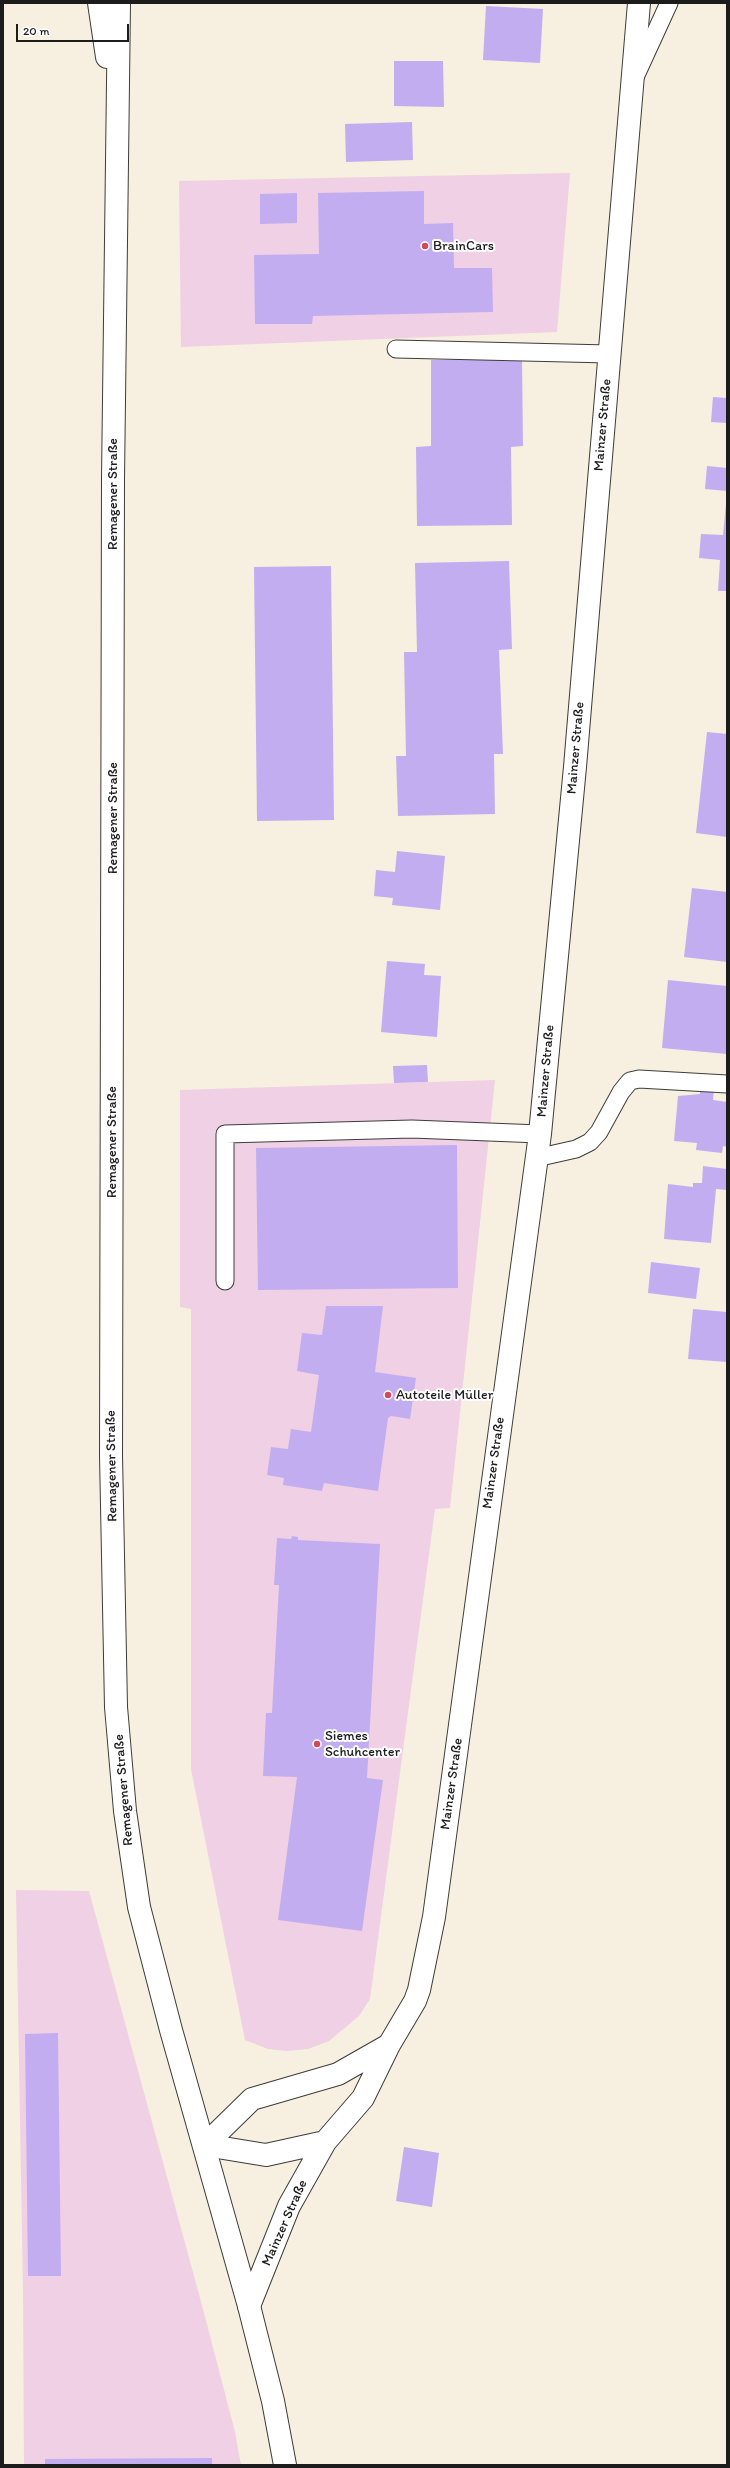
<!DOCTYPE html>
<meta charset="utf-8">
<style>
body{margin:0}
#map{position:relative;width:730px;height:2468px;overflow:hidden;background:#f7efdf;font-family:Itim,sans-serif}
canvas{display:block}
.frame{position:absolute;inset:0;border:4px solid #1c1c1c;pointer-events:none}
.scale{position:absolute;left:16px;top:24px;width:113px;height:18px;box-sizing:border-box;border:2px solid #1c1c1c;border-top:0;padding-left:5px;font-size:12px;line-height:14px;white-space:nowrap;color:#1c1c1c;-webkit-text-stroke:3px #fff;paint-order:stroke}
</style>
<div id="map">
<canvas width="730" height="2468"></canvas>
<div class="frame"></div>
<div class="scale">20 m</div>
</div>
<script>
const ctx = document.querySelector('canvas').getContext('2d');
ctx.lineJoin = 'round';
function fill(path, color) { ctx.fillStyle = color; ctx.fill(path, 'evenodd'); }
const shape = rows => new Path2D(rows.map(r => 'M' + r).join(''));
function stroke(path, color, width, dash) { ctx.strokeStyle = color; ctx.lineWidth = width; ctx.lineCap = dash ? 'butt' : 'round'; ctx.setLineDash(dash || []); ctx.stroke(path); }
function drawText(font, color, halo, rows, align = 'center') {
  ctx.font = font + ' Itim,sans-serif'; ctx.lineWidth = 4; ctx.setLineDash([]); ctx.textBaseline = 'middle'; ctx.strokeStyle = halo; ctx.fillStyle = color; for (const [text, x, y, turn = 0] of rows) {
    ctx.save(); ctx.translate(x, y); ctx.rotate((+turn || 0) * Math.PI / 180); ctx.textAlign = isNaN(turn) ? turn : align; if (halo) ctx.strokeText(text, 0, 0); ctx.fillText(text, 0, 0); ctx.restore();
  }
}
const built = shape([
 [570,173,557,332,181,347,179,181],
 [495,1080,450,1508,435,1509,370,1999,359,2016,329,2041,308,2049,287,2051,268,2049,245,2040,191,1769,191,1309,180,1307,180,1090],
 [16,1890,89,1891,203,2309,235,2432,241,2465,24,2465,23,2291]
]);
const building = shape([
 [486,6,543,9,540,63,483,60],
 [394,61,443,61,444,107,394,106],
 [412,122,413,160,346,162,345,124],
 [424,191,424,224,453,223,454,268,492,268,493,312,313,316,312,324,255,324,254,255,319,254,318,193],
 [297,193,297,223,260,224,260,194],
 [522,359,523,446,511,447,512,525,417,526,416,447,431,446,431,360],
 [713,397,727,398,727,423,711,422],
 [707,466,727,468,727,491,705,489],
 [726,504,727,504,727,591,718,591,720,560,699,558,701,534,723,535],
 [509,561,512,649,499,650,503,754,494,754,495,814,398,816,396,756,406,756,404,652,417,652,415,563],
 [331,566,334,820,257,821,254,567],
 [707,732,727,734,727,837,696,833],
 [397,851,445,856,440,910,392,905,393,898,374,896,376,870,395,872],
 [692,888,727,892,727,962,684,957],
 [387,961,425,964,424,975,441,976,437,1037,381,1032],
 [668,980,727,986,727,1054,662,1048],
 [427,1065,428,1082,394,1083,393,1066],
 [700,1088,714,1089,713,1100,727,1102,727,1147,723,1146,722,1153,696,1150,697,1143,674,1141,678,1096,700,1094],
 [457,1145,458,1288,258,1290,256,1148],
 [703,1166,727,1169,727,1190,716,1189,711,1243,664,1239,668,1184,693,1187,693,1183,702,1183],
 [651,1262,700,1268,696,1299,648,1293],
 [326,1306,383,1306,375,1372,416,1378,410,1419,391,1416,388,1418,378,1491,324,1483,322,1491,283,1485,284,1478,267,1475,271,1447,288,1449,291,1429,311,1432,319,1375,297,1371,302,1333,322,1335],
 [693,1309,727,1312,727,1362,688,1359],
 [292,1536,298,1537,298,1540,380,1544,367,1778,383,1780,362,1931,278,1920,297,1777,263,1776,266,1713,272,1713,279,1585,274,1585,277,1538,291,1539],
 [58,2033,61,2276,28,2276,25,2034],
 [404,2147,439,2153,432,2207,396,2201],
 [212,2458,212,2465,45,2465,45,2459]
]);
const lane = shape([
 [636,75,669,3],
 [396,349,609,354],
 [536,1158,576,1149,590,1142,599,1132,621,1092,630,1081,639,1079,727,1084],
 [225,1281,225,1134,412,1129,540,1134]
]);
const secondary = shape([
 [205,2145,252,2099,338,2074,389,2045],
 [205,2145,266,2155,325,2142],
 [249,2306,289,2206,325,2142,363,2098,389,2045,415,2001,419,1990,434,1917,540,1134,575,767,639,3]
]);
const primary = shape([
 [99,3,107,57],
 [119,3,113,478,111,1455,116,1707,125,1811,139,1907,171,2030,249,2306,273,2401,285,2465]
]);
const markers = [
 [425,246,4,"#d1495b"],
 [388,1395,4,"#d1495b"],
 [317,1744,4,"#d1495b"]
];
const poiNames = [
 ["BrainCars",433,246],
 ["Autoteile Müller",396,1395],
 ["Siemes",325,1736],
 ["Schuhcenter",325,1752]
];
const streetNames = [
 ["Mainzer Straße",603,425,-85],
 ["Remagener Straße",113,494,-90],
 ["Mainzer Straße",576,748,-85],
 ["Remagener Straße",113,818,-90],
 ["Mainzer Straße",546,1071,-85],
 ["Remagener Straße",112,1142,-90],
 ["Mainzer Straße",494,1463,-82],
 ["Remagener Straße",112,1466,-91],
 ["Mainzer Straße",452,1784,-82],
 ["Remagener Straße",124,1790,-95],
 ["Mainzer Straße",285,2223,-66]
];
fill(built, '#f0d0e5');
fill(building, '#c2adf0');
stroke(lane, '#3d3c39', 19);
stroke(secondary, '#3d3c39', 24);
stroke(primary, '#3d3c39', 24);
stroke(lane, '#fff', 17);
stroke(secondary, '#fff', 22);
stroke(primary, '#fff', 22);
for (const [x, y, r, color] of markers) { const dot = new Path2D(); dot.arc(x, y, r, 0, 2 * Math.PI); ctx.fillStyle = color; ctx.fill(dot); stroke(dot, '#fff', 1.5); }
drawText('14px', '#1c1c1c', '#fff', poiNames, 'left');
drawText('14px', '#1c1c1c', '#fff', streetNames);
</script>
